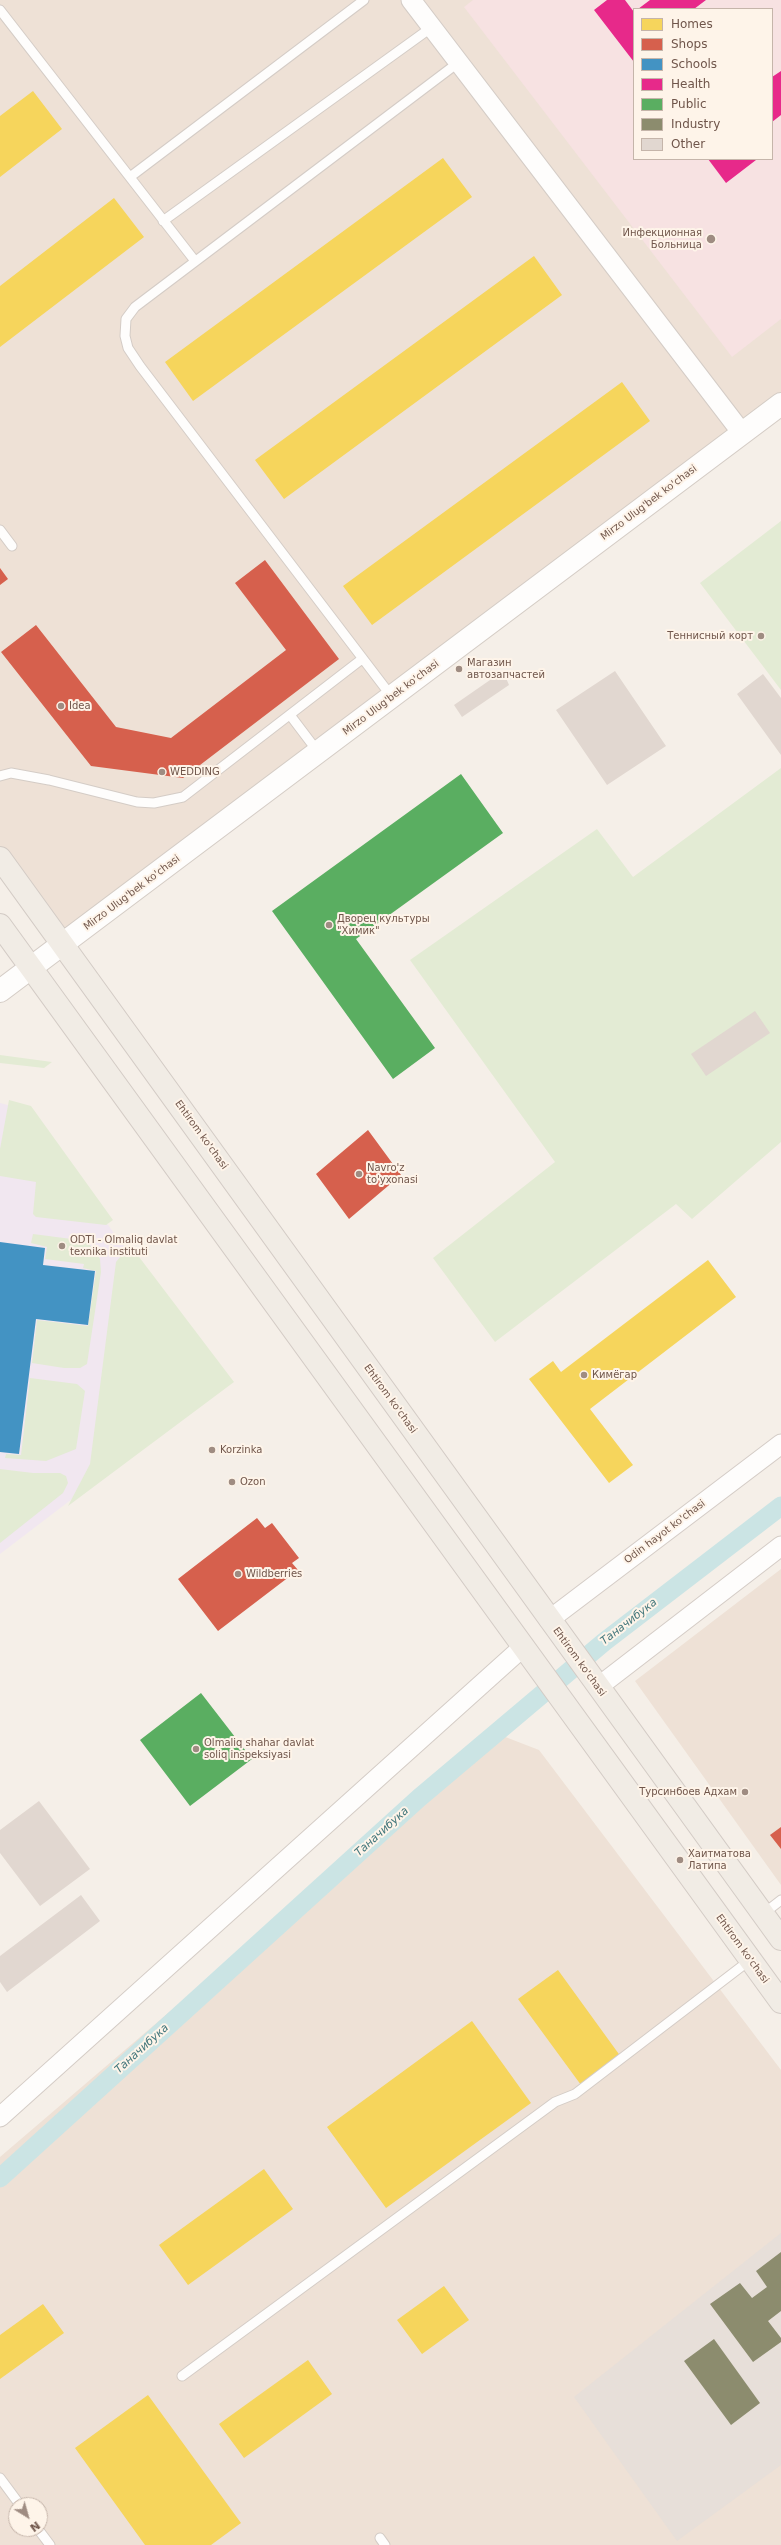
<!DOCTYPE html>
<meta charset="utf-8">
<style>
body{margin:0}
#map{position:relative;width:781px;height:2545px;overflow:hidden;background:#f5efe8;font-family:"DejaVu Sans",sans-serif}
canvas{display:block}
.legend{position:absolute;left:633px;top:8px;width:140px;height:152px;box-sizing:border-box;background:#fef4e9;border:1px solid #c5b5aa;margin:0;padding:5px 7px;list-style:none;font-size:12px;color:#70564b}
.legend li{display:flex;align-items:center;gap:8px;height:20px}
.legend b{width:20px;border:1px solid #c5b5aa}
.north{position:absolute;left:8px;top:2497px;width:40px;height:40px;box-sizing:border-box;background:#fef4e9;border:1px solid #c5b5aa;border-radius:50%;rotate:143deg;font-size:11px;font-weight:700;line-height:16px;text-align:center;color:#70564b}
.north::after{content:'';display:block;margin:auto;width:14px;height:18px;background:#9f8c82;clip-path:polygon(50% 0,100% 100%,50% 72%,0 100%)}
</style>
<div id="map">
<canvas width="781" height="2545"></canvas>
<ul class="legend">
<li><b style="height:11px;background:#f6d55c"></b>Homes</li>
<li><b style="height:11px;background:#d6604d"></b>Shops</li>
<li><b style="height:11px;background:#4393c3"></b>Schools</li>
<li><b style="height:11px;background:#e7298a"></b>Health</li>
<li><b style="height:11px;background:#5aae61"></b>Public</li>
<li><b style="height:11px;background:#8c8c6e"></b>Industry</li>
<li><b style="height:11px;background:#e1d7d0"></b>Other</li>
</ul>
<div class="north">N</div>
</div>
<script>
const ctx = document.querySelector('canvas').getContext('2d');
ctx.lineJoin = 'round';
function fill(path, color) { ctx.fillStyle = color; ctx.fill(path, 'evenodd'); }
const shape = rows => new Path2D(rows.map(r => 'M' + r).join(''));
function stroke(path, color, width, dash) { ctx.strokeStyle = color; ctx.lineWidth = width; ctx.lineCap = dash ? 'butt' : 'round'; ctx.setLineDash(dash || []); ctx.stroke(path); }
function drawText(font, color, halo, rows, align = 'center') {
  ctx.font = font + ' "DejaVu Sans",sans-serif'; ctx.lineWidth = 4; ctx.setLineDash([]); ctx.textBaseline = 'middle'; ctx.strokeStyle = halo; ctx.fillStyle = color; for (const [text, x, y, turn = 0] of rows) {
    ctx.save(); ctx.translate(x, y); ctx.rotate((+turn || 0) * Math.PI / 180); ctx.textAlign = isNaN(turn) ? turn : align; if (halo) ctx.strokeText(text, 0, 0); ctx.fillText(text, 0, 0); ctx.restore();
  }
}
const residential = shape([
 [0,0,781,0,781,404,64,944,0,858],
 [634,9,772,9,772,159,634,159],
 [781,1569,781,1885,635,1681],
 [495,1733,539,1750,781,2070,781,2545,0,2545,0,2157],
 [16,2505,40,2505,40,2529,16,2529]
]);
const industrial = shape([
 [781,2233,781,2465,677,2541,574,2397]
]);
const education = shape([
 [0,1103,23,1109,224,1383,0,1554]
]);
const medical = shape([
 [473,0,781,0,781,319,732,357,464,7],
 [634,9,772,9,772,159,634,159]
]);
const green = shape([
 [781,521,781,690,700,583],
 [781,768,781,1142,692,1219,676,1204,495,1342,433,1258,555,1162,410,960,597,829,633,877],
 [0,1055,52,1062,44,1068,0,1063],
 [9,1100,31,1106,113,1220,106,1225,36,1217,33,1214,36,1182,0,1176,0,1149],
 [33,1234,87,1241,100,1259,101,1272,87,1364,80,1368,64,1368,32,1363,37,1320,88,1326,96,1271,83,1268,84,1264,45,1259,47,1247,31,1243],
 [130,1245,234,1382,68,1506,90,1464,116,1262],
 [30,1378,77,1384,85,1391,76,1449,46,1461,5,1458,6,1454,21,1455],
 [0,1469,33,1473,60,1473,66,1476,68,1483,63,1493,0,1543]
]);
const homes = shape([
 [33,91,62,129,0,177,0,116],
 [443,158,472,197,193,401,165,362],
 [114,198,144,237,0,347,0,286],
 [534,256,562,295,284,499,255,460],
 [622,382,650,421,372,625,343,586],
 [708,1260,736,1297,590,1409,633,1465,609,1483,529,1379,553,1361,561,1372],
 [558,1970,621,2057,581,2085,518,1999],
 [472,2021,531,2103,386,2208,327,2127],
 [264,2169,293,2209,188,2285,159,2245],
 [444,2286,469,2320,422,2354,397,2320],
 [43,2304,64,2333,0,2379,0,2335],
 [308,2360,332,2394,244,2458,219,2424],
 [148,2395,241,2523,211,2545,145,2545,75,2448]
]);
const shops = shape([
 [265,560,339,659,183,778,91,766,1,652,36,625,116,727,171,738,286,650,235,583],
 [0,568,8,579,0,585],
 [368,1130,401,1175,349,1219,316,1174],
 [257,1518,265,1528,272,1523,299,1558,292,1563,298,1570,218,1631,178,1579],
 [781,1827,781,1849,770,1835]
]);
const schools = shape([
 [0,1242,45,1248,43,1265,95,1271,88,1325,36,1319,19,1454,0,1452]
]);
const health = shape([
 [607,0,625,0,634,12,634,62,594,10],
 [650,0,706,0,694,9,638,9],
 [781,71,781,115,772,122,772,77],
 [708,159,756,159,756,160,726,183]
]);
const public = shape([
 [461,774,503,833,356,939,435,1048,393,1079,272,911],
 [201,1693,252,1759,190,1806,140,1740]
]);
const industry = shape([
 [781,2252,781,2311,768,2321,781,2338,781,2342,753,2362,710,2304,740,2283,752,2298,767,2287,756,2271],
 [714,2339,760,2403,731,2425,684,2361]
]);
const canal = shape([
 [0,2178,419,1798,604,1642,781,1506]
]);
const building = shape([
 [503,671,509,685,462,717,454,705],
 [615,671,666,746,607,785,556,710],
 [763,674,781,698,781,755,737,694],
 [755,1011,770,1033,706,1076,691,1054],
 [39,1801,90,1869,40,1906,0,1853,0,1830],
 [81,1895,100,1921,7,1992,0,1982,0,1956]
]);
const lane = shape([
 [0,10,195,261],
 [130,177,364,0],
 [163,221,432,27],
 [0,530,12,546],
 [392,697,140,366,128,348,125,336,126,319,135,307,459,62],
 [290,715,318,752],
 [0,776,11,773,49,780,137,802,154,803,183,797,362,659],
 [763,1914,781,1900],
 [182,2376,555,2102,575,2094,750,1960],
 [0,2478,20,2505],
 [38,2529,50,2545],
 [380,2538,385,2545]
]);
const street = shape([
 [411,0,742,433],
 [549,1620,781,1444],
 [598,1687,781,1546],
 [0,2117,523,1647]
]);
const secondary = shape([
 [0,991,781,404]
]);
const primary = shape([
 [0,858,781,1939],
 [0,925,781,2002]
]);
const markers = [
 [711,239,5,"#9f8c82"],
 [761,636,4,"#9f8c82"],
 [459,669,4,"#9f8c82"],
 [61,706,4,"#9f8c82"],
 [162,772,4,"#9f8c82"],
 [329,925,4,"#9f8c82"],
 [359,1174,4,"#9f8c82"],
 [62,1246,4,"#9f8c82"],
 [584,1375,4,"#9f8c82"],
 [212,1450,4,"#9f8c82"],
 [232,1482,4,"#9f8c82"],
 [238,1574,4,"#9f8c82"],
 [196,1749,4,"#9f8c82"],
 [745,1792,4,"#9f8c82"],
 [680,1860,4,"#9f8c82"]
];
const poiNames = [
 ["Инфекционная",702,233,"right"],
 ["Больница",702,245,"right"],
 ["Теннисный корт",753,636,"right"],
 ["Магазин",467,663],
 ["автозапчастей",467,675],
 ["Idea",69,706],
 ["WEDDING",170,772],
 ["Дворец культуры",337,919],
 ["\"Химик\"",337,931],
 ["Navro'z",367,1168],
 ["to'yxonasi",367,1180],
 ["ODTI - Olmaliq davlat",70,1240],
 ["texnika instituti",70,1252],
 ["Кимёгар",592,1375],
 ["Korzinka",220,1450],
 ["Ozon",240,1482],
 ["Wildberries",246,1574],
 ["Olmaliq shahar davlat",204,1743],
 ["soliq inspeksiyasi",204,1755],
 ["Турсинбоев Адхам",737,1792,"right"],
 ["Хаитматова",688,1854],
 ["Латипа",688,1866]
];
const streetNames = [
 ["Mirzo Ulug'bek ko'chasi",649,503,-37],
 ["Mirzo Ulug'bek ko'chasi",391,698,-37],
 ["Mirzo Ulug'bek ko'chasi",132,893,-37],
 ["Ehtirom ko'chasi",201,1135,54],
 ["Ehtirom ko'chasi",390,1399,54],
 ["Odin hayot ko'chasi",665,1532,-37],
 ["Ehtirom ko'chasi",579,1662,54],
 ["Ehtirom ko'chasi",742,1949,54]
];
const waterNames = [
 ["Таначибука",629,1622,-38],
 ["Таначибука",382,1832,-42],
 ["Таначибука",142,2049,-42]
];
fill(residential, '#eee1d6');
fill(industrial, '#e7dfd9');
fill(education, '#f1e7f0');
fill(medical, '#f7e2e2');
fill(green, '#e3ebd4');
fill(homes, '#f6d55c');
fill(shops, '#d6604d');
fill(schools, '#4393c3');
fill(health, '#e7298a');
fill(public, '#5aae61');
fill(industry, '#8c8c6e');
stroke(canal, '#cbe4e4', 19);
fill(building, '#e1d7d0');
stroke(lane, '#d4ccc6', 11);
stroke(street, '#d4ccc6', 21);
stroke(secondary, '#d4ccc5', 24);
stroke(primary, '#d3cbc5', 24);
stroke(lane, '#fefdfc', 9);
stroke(street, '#fefdfc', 19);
stroke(secondary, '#fefdfc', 22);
stroke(primary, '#f1ece5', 22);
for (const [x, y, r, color] of markers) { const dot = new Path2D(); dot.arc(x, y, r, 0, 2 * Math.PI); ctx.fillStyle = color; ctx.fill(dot); stroke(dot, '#fef4e9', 1.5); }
drawText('10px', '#70564b', '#fef4e9', poiNames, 'left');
drawText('10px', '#70564b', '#fef4e9', streetNames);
drawText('italic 11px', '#43777c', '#fef4e9', waterNames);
</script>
